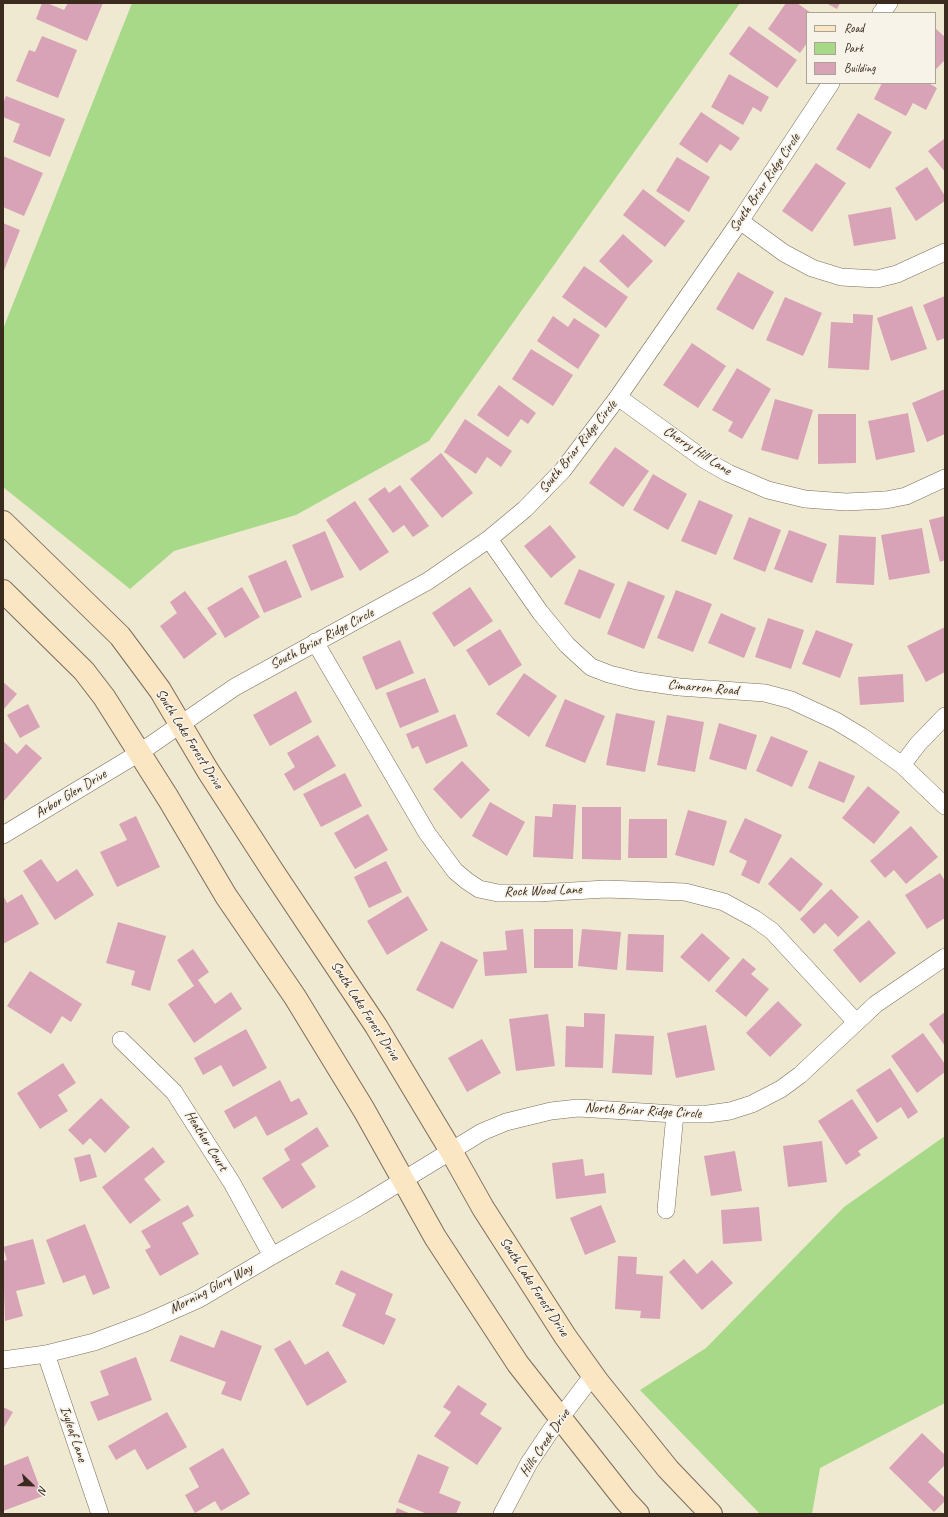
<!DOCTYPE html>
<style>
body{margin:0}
#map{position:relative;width:948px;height:1517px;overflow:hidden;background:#efe9d1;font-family:Caveat,sans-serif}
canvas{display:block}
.frame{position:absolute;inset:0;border:4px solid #3b2a1e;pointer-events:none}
.legend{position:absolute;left:806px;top:12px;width:130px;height:72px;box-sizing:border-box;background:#f7f3e8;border:1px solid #aca397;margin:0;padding:5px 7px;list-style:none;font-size:12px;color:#3b2a1e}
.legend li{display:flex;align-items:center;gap:8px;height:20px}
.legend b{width:20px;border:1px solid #aca397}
.north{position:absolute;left:12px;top:1465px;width:40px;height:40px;-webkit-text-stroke:3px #f7f3e8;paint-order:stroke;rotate:113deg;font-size:11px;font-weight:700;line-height:16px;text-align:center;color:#3b2a1e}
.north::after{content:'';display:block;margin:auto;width:14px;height:18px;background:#3b2a1e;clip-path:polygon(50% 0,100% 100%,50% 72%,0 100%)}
</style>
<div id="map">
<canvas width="948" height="1517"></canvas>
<div class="frame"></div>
<ul class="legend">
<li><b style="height:5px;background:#fbe6c4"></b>Road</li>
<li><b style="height:11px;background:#a7d989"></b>Park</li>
<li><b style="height:11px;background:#d8a3b6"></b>Building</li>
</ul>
<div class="north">N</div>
</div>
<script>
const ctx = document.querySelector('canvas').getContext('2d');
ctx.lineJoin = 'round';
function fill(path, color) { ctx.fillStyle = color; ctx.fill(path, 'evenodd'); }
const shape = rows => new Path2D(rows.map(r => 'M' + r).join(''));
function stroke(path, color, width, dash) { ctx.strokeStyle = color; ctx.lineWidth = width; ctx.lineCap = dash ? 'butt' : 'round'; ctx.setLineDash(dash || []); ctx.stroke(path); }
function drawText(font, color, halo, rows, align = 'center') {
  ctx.font = font + ' Caveat,sans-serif'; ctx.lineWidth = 3.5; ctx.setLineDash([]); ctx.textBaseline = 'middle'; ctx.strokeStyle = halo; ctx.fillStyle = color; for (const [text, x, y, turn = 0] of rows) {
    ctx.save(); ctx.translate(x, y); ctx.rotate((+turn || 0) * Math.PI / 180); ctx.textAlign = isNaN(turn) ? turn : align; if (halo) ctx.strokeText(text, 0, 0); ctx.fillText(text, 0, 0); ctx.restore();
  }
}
const green = shape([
 [132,3,740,3,429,441,296,515,174,551,130,589,3,487,3,329],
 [945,1136,945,1403,820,1468,812,1514,760,1514,640,1390,706,1348,844,1207]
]);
const building = shape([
 [42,3,47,3,64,10,68,3,103,3,87,41,36,19],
 [786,3,797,3,811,13,807,13,807,43,800,53,768,29],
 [826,3,840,3,837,9],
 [749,26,797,60,777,88,729,54],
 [935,28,945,37,945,60,935,70],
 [42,36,77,50,58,98,16,81,29,50,35,52],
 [729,74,769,97,761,112,753,107,743,125,711,107],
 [882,83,928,83,937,88,926,110,913,103,906,116,874,99],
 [6,96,65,119,50,157,13,142,20,124,3,117,3,104],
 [701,112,740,138,731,151,720,144,707,163,679,144],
 [858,113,892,132,870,169,836,149],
 [944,139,945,140,945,172,928,151],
 [3,156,43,173,24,216,3,207],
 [677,157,710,177,689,212,656,191],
 [816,163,846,183,812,232,782,211],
 [927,167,945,196,945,201,916,221,895,188],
 [643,189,685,221,665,247,623,215],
 [891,207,896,239,854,246,848,215],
 [3,223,20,230,3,273],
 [623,234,653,261,628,288,599,261],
 [584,266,628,297,606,328,562,297],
 [738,272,774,292,753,330,716,309],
 [945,296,945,338,937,341,923,305],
 [785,297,822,313,803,356,766,340],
 [912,306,927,349,891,361,877,318],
 [853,314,873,315,869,370,828,368,831,322,853,323],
 [553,316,568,327,574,318,600,335,578,369,537,341],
 [692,343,726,366,698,408,663,385],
 [531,349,573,375,553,406,512,379],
 [737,368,771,389,742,439,728,431,733,422,712,410],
 [499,385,536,413,528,424,521,419,508,437,477,415],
 [945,389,945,434,927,442,912,403],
 [775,399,813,410,798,460,761,450],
 [908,413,915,452,876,460,868,421],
 [818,414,856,414,856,463,818,464],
 [465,419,512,451,501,467,487,457,476,474,444,452],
 [615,447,649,471,623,507,589,483],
 [441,453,473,493,442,518,410,479],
 [653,474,687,494,668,530,633,510],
 [400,485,429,526,413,537,404,525,393,533,368,499,385,487,389,493],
 [699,500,733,515,716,555,681,541],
 [355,501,389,552,360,571,326,520],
 [945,516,945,560,940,562,929,520],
 [749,517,781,530,765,572,733,559],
 [550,525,576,557,551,578,524,546],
 [922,528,930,573,889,580,881,535],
 [789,530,827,544,812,583,774,569],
 [325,531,344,577,311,591,292,545],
 [839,535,876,537,874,585,836,583],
 [286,560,302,597,264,613,248,576],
 [579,569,615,584,600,619,564,604],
 [628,581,665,596,644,649,607,634],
 [242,587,260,617,225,638,207,608],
 [470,587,493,621,454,647,432,613],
 [676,590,712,604,693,652,657,638],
 [185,591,217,634,184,659,160,626,177,613,170,602],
 [721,613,756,628,744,658,708,643],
 [768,618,804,630,791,669,755,657],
 [945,627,945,672,926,682,907,646],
 [500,629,522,665,489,686,466,650],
 [816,630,853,644,840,678,802,664],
 [400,640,414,673,376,690,362,657],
 [524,673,557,696,529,737,496,714],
 [903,674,904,702,860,705,858,677],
 [425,678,439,712,400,728,386,693],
 [3,682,17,694,3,710],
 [296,691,312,722,270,746,253,715],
 [565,699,605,716,585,763,545,746],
 [28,704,40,727,20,738,7,715],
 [616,713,655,721,645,772,606,765],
 [455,714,468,746,426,764,418,746,412,749,406,734],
 [667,715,704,722,695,772,657,765],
 [719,723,757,735,746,770,709,759],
 [318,735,336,766,294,791,284,774,295,767,287,753],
 [771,736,808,751,792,787,756,771],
 [3,741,17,754,26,744,42,758,3,802],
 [462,761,490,790,461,819,433,789],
 [819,761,855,776,844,803,808,788],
 [345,773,362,806,321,827,303,794],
 [868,786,900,812,874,844,842,818],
 [490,802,525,822,507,856,472,836],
 [553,804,576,805,573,859,533,857,535,816,552,817],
 [582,807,621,807,621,860,582,859],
 [688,810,727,821,714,866,675,855],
 [368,814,388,850,355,869,334,833],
 [136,816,160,867,117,887,100,852,127,840,119,824],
 [745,818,782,835,759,884,741,875,747,861,729,852],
 [629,819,667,819,667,858,628,858],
 [911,826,938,857,906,884,894,870,885,878,870,861],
 [791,857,823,884,800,912,768,884],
 [41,859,57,882,77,869,94,895,55,920,23,871],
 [386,861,402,892,369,908,354,877],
 [940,873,945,881,945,918,927,929,905,895],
 [831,889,859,917,838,937,825,923,814,934,800,919],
 [22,894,39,924,3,944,3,895,7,903],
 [408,896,428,930,387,955,367,921],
 [869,920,896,953,860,983,833,950],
 [118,922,166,936,150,991,131,985,135,971,106,963],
 [523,929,527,973,485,976,483,952,507,950,505,931],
 [534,929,573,929,573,968,534,968],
 [582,929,621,932,617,970,578,966],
 [702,933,730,958,709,982,680,957],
 [628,934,664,935,663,972,626,970],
 [441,941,478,960,453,1009,416,990],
 [193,949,209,972,198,980,215,1004,231,992,242,1009,194,1043,168,1004,194,986,177,960],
 [743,958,756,969,751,974,769,989,746,1017,715,991],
 [30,971,82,1004,71,1022,62,1016,51,1034,7,1006],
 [778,1001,802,1025,770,1057,746,1033],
 [945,1012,945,1046,929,1024],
 [584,1013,605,1014,603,1068,565,1067,566,1026,584,1027],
 [548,1014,555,1066,516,1071,509,1019],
 [706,1025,715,1070,676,1078,667,1033],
 [246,1029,267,1068,233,1087,221,1065,203,1075,194,1058],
 [923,1033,945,1064,945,1072,917,1093,891,1056],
 [615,1034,654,1036,652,1075,612,1073],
 [482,1039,501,1073,467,1092,448,1058],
 [63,1063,76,1083,58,1095,68,1111,40,1129,17,1093],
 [890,1068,918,1112,908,1119,901,1107,877,1123,856,1090],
 [280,1080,291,1102,299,1098,308,1114,267,1136,256,1116,234,1129,224,1111],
 [101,1098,130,1127,105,1153,90,1138,83,1145,68,1130],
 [852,1099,878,1138,858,1151,861,1155,846,1165,818,1121],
 [317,1127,329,1146,301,1164,316,1187,282,1209,262,1178,290,1160,284,1149],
 [822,1141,827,1182,788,1187,783,1146],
 [153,1147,165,1162,144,1179,161,1200,130,1224,102,1187],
 [735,1151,742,1191,711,1196,704,1156],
 [90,1154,97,1177,80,1182,74,1158],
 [583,1159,585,1176,604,1173,606,1193,556,1199,552,1163],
 [188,1205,194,1216,182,1223,199,1254,160,1276,145,1250,151,1247,141,1231],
 [601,1205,616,1242,585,1255,570,1218],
 [759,1207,762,1241,723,1244,721,1210],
 [85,1224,110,1288,93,1295,85,1275,63,1283,46,1240],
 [33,1239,45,1284,16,1291,23,1316,5,1321,3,1261,7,1260,3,1247],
 [618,1256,637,1257,636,1274,663,1276,660,1319,640,1318,641,1311,615,1309],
 [684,1259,697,1274,712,1260,733,1283,702,1310,669,1272],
 [341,1270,393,1294,385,1314,396,1319,384,1345,342,1326,356,1294,335,1284],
 [221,1330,262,1346,241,1401,221,1394,226,1382,170,1361,180,1335,214,1348],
 [290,1340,305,1365,328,1351,347,1382,307,1406,274,1349],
 [136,1357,152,1400,98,1421,90,1402,109,1395,100,1371],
 [458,1385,487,1404,480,1414,502,1428,477,1465,434,1436,451,1412,443,1407],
 [3,1407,13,1412,3,1429],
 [167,1412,187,1447,147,1470,135,1449,116,1460,108,1446],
 [922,1433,945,1455,945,1465,928,1482,945,1498,945,1501,934,1512,889,1468],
 [223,1448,250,1494,221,1511,215,1501,195,1513,185,1495,199,1487,189,1468],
 [418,1454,449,1467,439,1493,461,1502,456,1514,427,1514,398,1502],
 [28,1456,43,1496,3,1511,3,1466],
 [397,1508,411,1514,395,1514]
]);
const street = shape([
 [881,13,889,3],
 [740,221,784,253,812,268,841,277,877,279,897,274,945,252],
 [618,397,705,460,728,473,768,490,805,499,846,502,886,500,906,496,945,478],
 [489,539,540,612,567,645,591,667,609,674,637,681,679,687,765,693,791,700,836,721,861,736,902,765,945,806],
 [315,642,427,833,455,871,467,881,479,889,498,893,538,893,606,889,685,892,724,902,755,919,772,931,856,1022],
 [902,765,918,744,945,716],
 [3,835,139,753,235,687,428,581,489,539,525,509,563,470,618,397,740,221,831,83],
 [121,1040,174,1092,232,1183,272,1256],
 [666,1210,675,1114],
 [46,1354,100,1514],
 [3,1360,46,1354,94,1342,145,1323,199,1299,272,1256,361,1206,482,1132,506,1122,551,1111,578,1108,675,1114,708,1114,730,1111,752,1104,781,1089,800,1075,876,1004,945,957],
 [502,1514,529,1463,549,1433,593,1375]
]);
const secondary = shape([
 [3,522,120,636,160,690,208,771,274,873,376,1026,451,1151,483,1208,565,1336,598,1382,668,1469,711,1514],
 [3,591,84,671,104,697,168,798,226,896,295,997,364,1110,435,1237,518,1364,625,1500,638,1514]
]);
const streetNames = [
 ["South Briar Ridge Circle",765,183,-56],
 ["South Briar Ridge Circle",578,447,-51],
 ["Cherry Hill Lane",697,451,33],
 ["South Briar Ridge Circle",322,639,-28],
 ["Cimarron Road",703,688,5],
 ["South Lake Forest Drive",189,739,58],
 ["Arbor Glen Drive",71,794,-31],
 ["Rock Wood Lane",543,891,-2],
 ["South Lake Forest Drive",365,1011,57],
 ["North Briar Ridge Circle",643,1111,3],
 ["Heather Court",206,1141,58],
 ["South Lake Forest Drive",534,1287,57],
 ["Morning Glory Way",211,1289,-28],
 ["Ivyleaf Lane",73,1434,71],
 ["Hills Creek Drive",545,1443,-56]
];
fill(green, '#a7d989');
fill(building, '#d8a3b6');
stroke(street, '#7a6d5d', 18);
stroke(secondary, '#7a6d5d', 24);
stroke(street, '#fff', 17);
stroke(secondary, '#fbe6c4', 22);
drawText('14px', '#3b2a1e', '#f7f3e8', streetNames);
</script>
